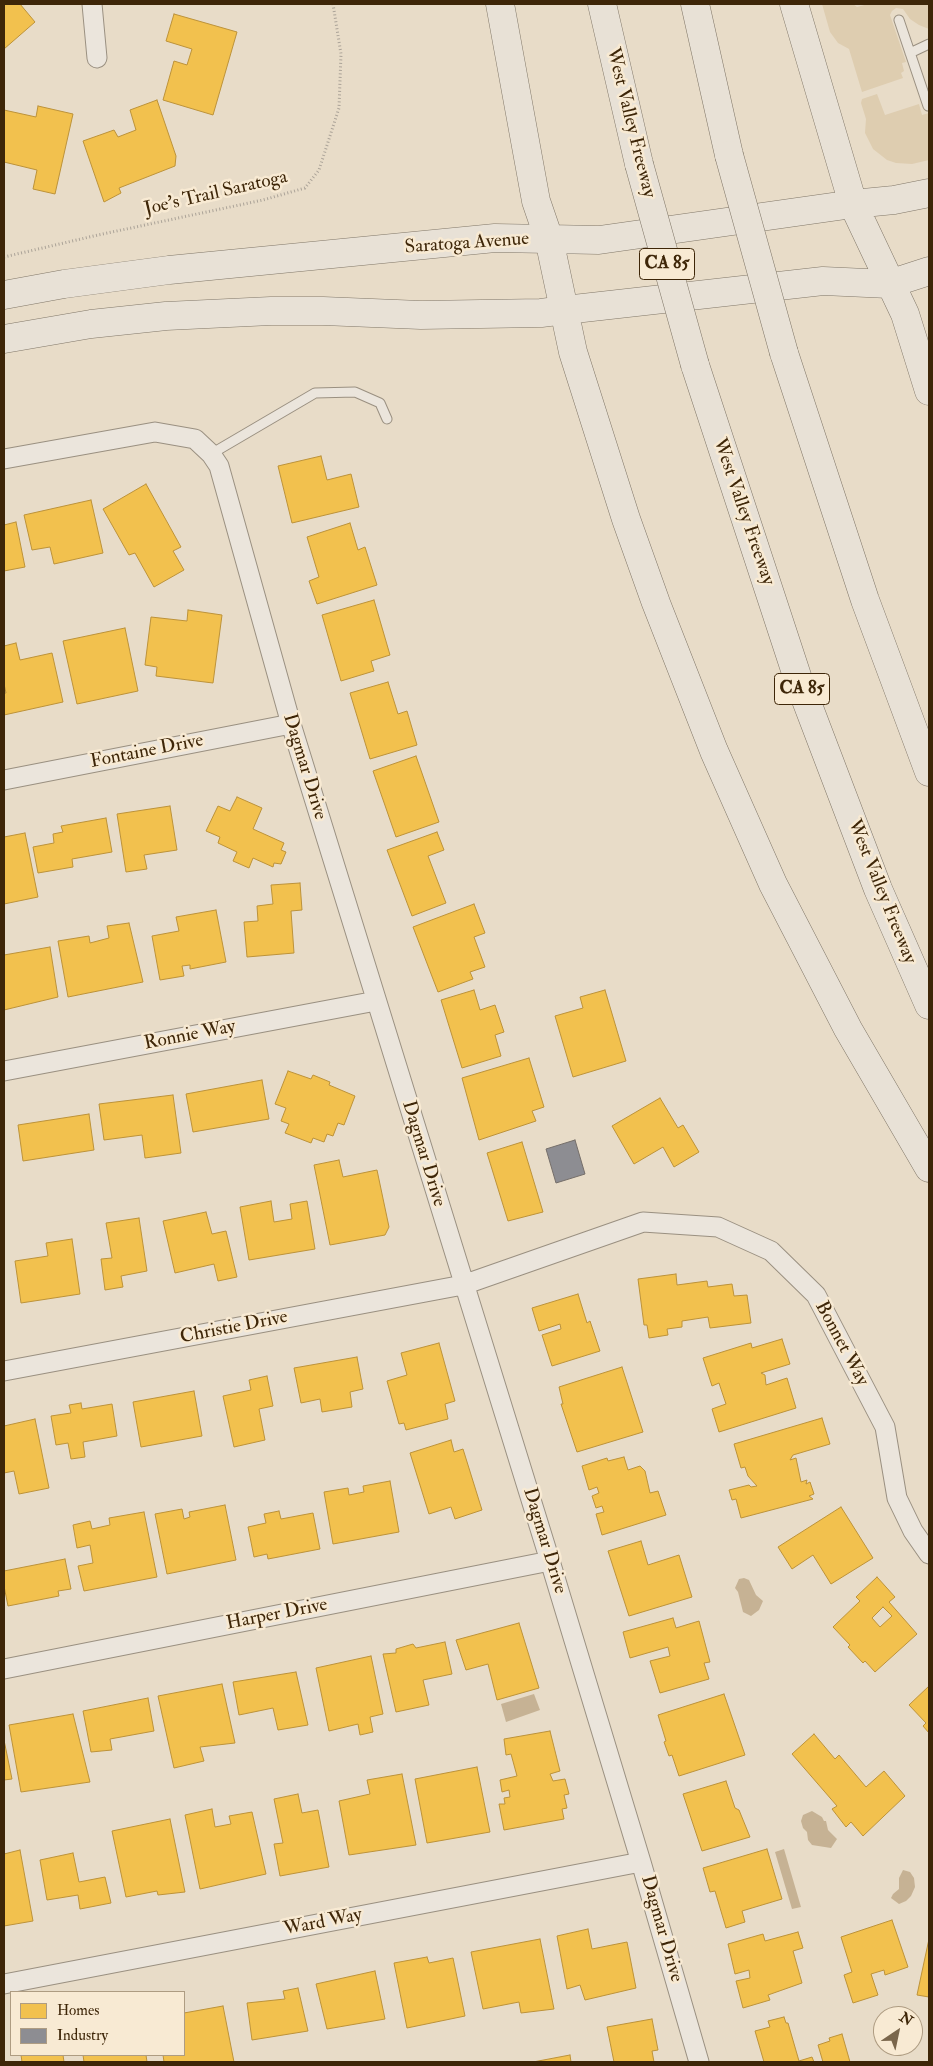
<!DOCTYPE html>
<style>
body{margin:0}
#map{position:relative;width:933px;height:2066px;overflow:hidden;background:#e8dcc8;font-family:"IM FELL Double Pica",serif}
canvas{display:block}
.frame{position:absolute;inset:0;border:5px solid #3e2608;pointer-events:none}
.legend{position:absolute;left:10px;top:1991px;width:175px;height:65px;box-sizing:border-box;background:#f8ead3;border:1px solid #ae9c82;margin:0;padding:6px 9px;list-style:none;font-size:15px;color:#3e2608}
.legend li{display:flex;align-items:center;gap:10px;height:25px}
.legend b{width:25px;border:1px solid #ae9c82}
.north{position:absolute;left:873px;top:2006px;width:50px;height:50px;box-sizing:border-box;background:#f8ead3;border:1px solid #ae9c82;border-radius:50%;rotate:34deg;font-size:14px;font-weight:700;line-height:20px;text-align:center;color:#3e2608}
.north::after{content:'';display:block;margin:auto;width:18px;height:22px;background:#7a664b;clip-path:polygon(50% 0,100% 100%,50% 72%,0 100%)}
</style>
<div id="map">
<canvas width="933" height="2066"></canvas>
<div class="frame"></div>
<ul class="legend">
<li><b style="height:14px;background:#f2c14e"></b>Homes</li>
<li><b style="height:14px;background:#8d8d92"></b>Industry</li>
</ul>
<div class="north">N</div>
</div>
<script>
const ctx = document.querySelector('canvas').getContext('2d');
ctx.lineJoin = 'round';
function fill(path, color) { ctx.fillStyle = color; ctx.fill(path, 'evenodd'); }
const shape = rows => new Path2D(rows.map(r => 'M' + r).join(''));
function stroke(path, color, width, dash) { ctx.strokeStyle = color; ctx.lineWidth = width; ctx.lineCap = dash ? 'butt' : 'round'; ctx.setLineDash(dash || []); ctx.stroke(path); }
function drawText(font, color, halo, rows, align = 'center') {
  ctx.font = font + ' "IM FELL Double Pica",serif'; ctx.lineWidth = 5; ctx.setLineDash([]); ctx.textBaseline = 'middle'; ctx.strokeStyle = halo; ctx.fillStyle = color; for (const [text, x, y, turn = 0] of rows) {
    ctx.save(); ctx.translate(x, y); ctx.rotate((+turn || 0) * Math.PI / 180); ctx.textAlign = isNaN(turn) ? turn : align; if (halo) ctx.strokeText(text, 0, 0); ctx.fillText(text, 0, 0); ctx.restore();
  }
}
const green = shape([
 [822,4,853,4,857,7,868,4,929,4,929,29,919,25,910,19,903,9,896,8,892,11,890,15,906,62,902,63,904,71,901,73,903,78,862,92,849,49,838,43,830,32],
 [877,94,885,115,919,104,922,115,929,113,929,160,912,164,896,163,887,160,873,149,865,133,866,119,861,103,862,99]
]);
const water = shape([
 [744,1578,749,1580,756,1595,763,1601,759,1610,751,1616,743,1612,738,1592,735,1588,739,1579],
 [534,1694,540,1710,506,1722,501,1704],
 [812,1811,822,1817,824,1821,826,1821,828,1830,837,1839,831,1848,812,1845,808,1840,807,1832,803,1828,801,1821,803,1815],
 [784,1849,801,1907,792,1909,775,1852],
 [903,1870,910,1872,914,1878,915,1887,911,1896,906,1901,899,1904,891,1898,893,1894,899,1889,899,1878]
]);
const homes = shape([
 [4,4,20,4,35,22,4,49,4,4],
 [174,14,237,32,213,115,163,100,174,61,187,65,192,49,166,41,174,14],
 [157,100,176,156,175,166,119,188,121,193,104,202,83,141,114,130,118,137,136,130,130,110,157,100],
 [38,106,73,114,55,194,33,189,37,170,4,162,4,110,36,117,38,106],
 [321,456,327,480,351,474,359,507,292,523,278,466,321,456],
 [146,484,181,547,173,551,184,570,154,587,135,553,129,555,103,509,146,484],
 [91,500,103,553,54,564,50,547,32,550,24,515,91,500],
 [16,522,25,567,4,571,4,525,16,522],
 [350,523,358,550,365,547,377,585,317,604,309,581,319,577,307,537,350,523],
 [374,600,390,655,371,661,374,671,341,681,322,615,374,600],
 [188,610,222,615,213,683,156,676,157,667,145,665,151,617,187,621,188,610],
 [125,628,138,691,77,704,63,641,125,628],
 [16,643,20,660,52,653,63,702,4,715,4,693,6,693,4,684,4,646,16,643],
 [388,682,398,714,407,711,417,745,370,759,350,693,388,682],
 [416,756,439,822,396,837,373,771,416,756],
 [237,797,262,808,253,829,284,843,281,850,286,852,281,864,274,863,273,867,253,858,249,868,233,861,237,852,218,843,220,837,206,831,218,806,230,811,237,797],
 [170,806,177,850,144,855,147,869,126,872,117,814,170,806],
 [106,818,112,852,72,859,73,867,38,873,33,847,54,843,53,834,63,832,61,826,106,818],
 [437,832,444,850,428,856,446,903,412,916,387,850,437,832],
 [25,833,38,897,4,904,4,837,25,833],
 [300,883,302,910,291,911,294,953,247,957,244,922,258,921,257,906,273,904,271,885,300,883],
 [474,904,485,933,474,937,485,967,470,972,473,979,438,992,413,927,474,904],
 [216,910,226,962,190,969,190,965,182,966,184,976,160,980,152,936,179,931,176,917,216,910],
 [129,923,143,982,68,997,58,941,89,936,90,943,109,938,107,926,129,923],
 [50,947,58,997,4,1010,4,955,50,947],
 [474,990,480,1010,495,1005,504,1032,495,1035,501,1056,462,1068,441,1000,474,990],
 [605,990,626,1061,573,1077,555,1016,583,1008,580,997,605,990],
 [529,1058,544,1107,532,1111,536,1121,479,1140,462,1078,529,1058],
 [288,1071,311,1079,313,1075,330,1082,329,1085,355,1096,344,1125,338,1123,333,1136,327,1134,324,1142,313,1138,311,1143,285,1133,289,1124,281,1121,286,1108,275,1104,288,1071],
 [262,1080,269,1119,193,1132,186,1094,262,1080],
 [173,1095,181,1153,145,1158,142,1135,104,1140,99,1104,173,1095],
 [660,1098,678,1128,683,1125,699,1152,674,1167,663,1147,634,1164,612,1126,660,1098],
 [89,1114,94,1150,23,1161,18,1125,89,1114],
 [522,1142,543,1212,508,1221,487,1153,522,1142],
 [339,1160,343,1177,377,1170,389,1227,385,1235,330,1245,314,1165,339,1160],
 [271,1201,274,1222,292,1219,290,1204,307,1201,315,1249,249,1260,240,1207,271,1201],
 [206,1212,212,1234,226,1231,237,1277,218,1281,214,1264,175,1273,163,1221,206,1212],
 [139,1218,147,1271,121,1276,123,1287,105,1290,101,1259,112,1258,106,1223,139,1218],
 [72,1239,80,1294,21,1303,15,1261,48,1256,46,1243,72,1239],
 [676,1274,677,1285,707,1281,708,1287,732,1284,734,1296,747,1295,751,1323,710,1328,708,1317,682,1321,682,1327,667,1329,668,1335,649,1338,647,1325,644,1325,638,1279,676,1274],
 [578,1294,587,1323,590,1321,600,1351,552,1366,542,1335,561,1329,560,1324,539,1331,532,1308,578,1294],
 [782,1339,790,1364,761,1373,765,1375,766,1385,787,1378,796,1408,719,1432,712,1409,726,1404,719,1383,712,1386,703,1358,751,1343,752,1348,782,1339],
 [439,1343,455,1401,445,1404,448,1419,406,1430,404,1423,399,1424,387,1381,407,1375,401,1353,439,1343],
 [357,1357,363,1389,350,1392,352,1407,322,1412,320,1399,301,1403,294,1368,357,1357],
 [622,1367,643,1432,577,1452,561,1404,563,1404,559,1387,622,1367],
 [267,1376,273,1406,259,1409,265,1440,234,1447,223,1396,251,1390,249,1380,267,1376],
 [194,1391,202,1436,141,1447,133,1402,194,1391],
 [81,1403,82,1409,112,1404,117,1436,83,1442,85,1457,71,1459,68,1443,56,1445,51,1416,71,1413,69,1405,81,1403],
 [822,1418,830,1444,793,1455,790,1460,796,1458,801,1482,807,1480,806,1484,810,1482,814,1494,809,1496,813,1499,741,1518,736,1499,732,1500,729,1490,749,1485,751,1487,757,1486,748,1476,745,1467,741,1468,734,1444,822,1418],
 [35,1419,49,1488,19,1494,14,1471,4,1473,4,1426,35,1419],
 [451,1440,454,1452,463,1449,482,1510,455,1519,451,1507,429,1514,410,1453,451,1440],
 [624,1457,628,1470,640,1466,645,1471,650,1493,658,1491,666,1515,602,1535,596,1514,604,1512,602,1506,596,1508,592,1496,599,1493,597,1487,589,1490,582,1466,607,1458,608,1461,624,1457],
 [390,1481,399,1532,333,1544,324,1492,348,1488,349,1495,364,1492,363,1486,390,1481],
 [225,1505,236,1560,167,1574,155,1514,182,1509,184,1519,190,1517,189,1512,225,1505],
 [841,1507,873,1558,831,1584,813,1555,792,1569,778,1547,841,1507],
 [279,1511,281,1519,313,1513,320,1549,268,1559,267,1554,254,1557,248,1527,266,1523,264,1514,279,1511],
 [144,1512,157,1577,84,1591,78,1566,93,1563,90,1545,77,1548,73,1525,90,1521,92,1529,110,1525,109,1518,144,1512],
 [641,1541,648,1565,679,1555,692,1597,629,1616,608,1551,641,1541],
 [65,1559,71,1589,58,1591,59,1596,8,1606,4,1586,4,1571,65,1559],
 [877,1577,895,1597,889,1602,917,1634,875,1672,865,1661,863,1663,848,1647,850,1645,833,1627,860,1601,856,1597,877,1577],
 [883,1607,892,1616,880,1627,872,1618,883,1607],
 [673,1618,676,1628,699,1621,710,1662,704,1663,709,1679,660,1693,650,1661,670,1656,668,1647,630,1658,623,1632,673,1618],
 [519,1623,539,1688,497,1700,488,1664,466,1670,456,1640,519,1623],
 [445,1642,452,1674,423,1680,429,1705,396,1712,383,1654,396,1653,396,1649,413,1644,416,1648,445,1642],
 [371,1656,383,1714,370,1717,373,1732,360,1735,358,1724,329,1731,316,1668,371,1656],
 [296,1672,308,1725,278,1730,273,1708,239,1715,233,1682,296,1672],
 [222,1684,235,1743,200,1747,204,1761,174,1768,158,1696,222,1684],
 [929,1686,929,1733,923,1726,926,1723,909,1705,929,1686],
 [724,1694,745,1755,679,1776,672,1755,669,1756,664,1742,666,1741,658,1715,724,1694],
 [148,1698,154,1731,110,1739,112,1750,91,1752,83,1711,148,1698],
 [73,1714,90,1782,21,1792,9,1725,73,1714],
 [550,1731,560,1771,550,1774,553,1781,565,1779,569,1794,564,1795,567,1808,562,1809,564,1819,504,1830,499,1804,505,1804,504,1798,510,1797,509,1790,502,1792,500,1780,517,1776,511,1754,506,1755,504,1739,550,1731],
 [814,1734,835,1759,839,1755,866,1787,884,1771,905,1796,863,1836,851,1822,846,1827,832,1809,837,1806,792,1754,814,1734],
 [4,1740,12,1779,4,1780,4,1740],
 [477,1767,490,1832,427,1843,415,1779,477,1767],
 [402,1774,416,1845,349,1855,339,1801,370,1794,367,1780,402,1774],
 [726,1781,735,1808,739,1810,750,1837,702,1851,683,1794,726,1781],
 [298,1794,302,1813,318,1810,329,1867,280,1876,274,1844,283,1843,274,1799,298,1794],
 [212,1809,215,1827,231,1824,229,1816,252,1812,266,1874,200,1889,185,1815,212,1809],
 [170,1819,185,1892,158,1895,157,1891,126,1897,112,1831,170,1819],
 [767,1849,782,1899,742,1911,745,1922,726,1928,715,1891,710,1892,703,1868,767,1849],
 [20,1850,33,1921,4,1926,4,1854,20,1850],
 [73,1853,79,1882,105,1877,111,1903,80,1909,78,1895,47,1900,40,1860,73,1853],
 [892,1920,908,1967,885,1975,884,1970,871,1974,878,1995,853,2003,844,1975,852,1972,841,1937,892,1920],
 [588,1929,592,1949,627,1942,636,1988,585,2000,580,1985,567,1989,557,1936,588,1929],
 [798,1932,803,1948,793,1951,802,1983,768,1995,770,2000,743,2008,736,1981,750,1978,749,1970,735,1974,728,1944,763,1934,765,1941,798,1932],
 [540,1939,554,2009,521,2013,519,2002,483,2009,471,1952,540,1939],
 [929,1939,929,1997,917,1995,929,1939],
 [427,1957,429,1963,453,1958,465,2016,407,2028,394,1963,427,1957],
 [375,1971,385,2019,327,2029,316,1984,375,1971],
 [298,1988,308,2031,252,2040,247,2003,285,1999,283,1991,298,1988],
 [223,2006,234,2062,164,2062,163,2055,184,2055,184,2013,223,2006],
 [784,2017,786,2023,788,2023,799,2061,812,2057,814,2062,764,2062,755,2031,770,2027,768,2021,784,2017],
 [652,2019,658,2050,652,2051,654,2062,614,2062,607,2027,652,2019],
 [842,2034,850,2062,823,2062,818,2045,830,2041,829,2038,842,2034],
 [21,2055,63,2055,64,2062,22,2062,21,2055],
 [83,2055,146,2055,147,2062,84,2062,83,2055],
 [570,2055,571,2062,533,2062,570,2055]
]);
const industry = shape([
 [575,1140,585,1174,556,1183,546,1149,575,1140]
]);
const path = shape([
 [4,257,98,235,263,200,305,188,319,170,339,108,341,54,333,4]
]);
const lane = shape([
 [899,20,928,106],
 [910,53,929,44],
 [211,454,315,393,355,392,380,403,387,419]
]);
const street = shape([
 [92,4,97,58],
 [4,459,155,432,195,439,211,454,219,466,291,724,550,1561,641,1862,699,2062],
 [4,780,291,724],
 [4,1071,376,1001],
 [4,1371,463,1285,643,1222,718,1227,771,1251,816,1295,885,1427,897,1498,913,1531,929,1554],
 [4,1669,550,1561],
 [4,1984,641,1862]
]);
const primary = shape([
 [4,295,64,284,169,270,495,238,549,239],
 [4,339,91,324,166,316,271,311,323,311,421,315,541,313,565,310]
]);
const highway = shape([
 [500,4,536,201,549,239,573,352,626,519,656,603,714,751,773,884,848,1029,929,1168],
 [602,4,639,164],
 [695,4,729,155],
 [794,4,853,204,905,314,929,391],
 [549,239,599,240,853,204,894,200,929,193],
 [565,310,823,281,889,284,929,271],
 [784,353,865,600,929,772],
 [695,365,798,679,878,889,929,1005]
]);
const highwayBridge = shape([
 [729,155,784,353],
 [639,164,695,365]
]);
const shields = [
 [667,264,55],
 [802,689,55]
];
const shieldNames = [
 ["CA 85",667,264],
 ["CA 85",802,689]
];
const streetNames = [
 ["West Valley Freeway",630,123,76],
 ["Joe's Trail Saratoga",216,194,-13],
 ["Saratoga Avenue",467,244,-4],
 ["West Valley Freeway",743,512,71],
 ["Fontaine Drive",147,752,-11],
 ["Dagmar Drive",304,767,73],
 ["West Valley Freeway",881,892,68],
 ["Ronnie Way",190,1036,-11],
 ["Dagmar Drive",423,1154,73],
 ["Christie Drive",234,1328,-11],
 ["Bonnet Way",841,1344,62],
 ["Dagmar Drive",544,1541,73],
 ["Harper Drive",277,1615,-11],
 ["Ward Way",323,1923,-11],
 ["Dagmar Drive",661,1929,74]
];
fill(green, '#decdb0');
fill(water, '#c6b294');
fill(homes, '#f2c14e');
stroke(homes, '#bc9239', 1);
fill(industry, '#8d8d92');
stroke(industry, '#756e69', 1);
stroke(lane, '#9a9081', 11);
stroke(street, '#9a9081', 21);
stroke(primary, '#817768', 29);
stroke(highway, '#817768', 29);
stroke(path, '#aba398', 3, [1, 2.5]);
stroke(lane, '#ebe5dc', 9);
stroke(street, '#ebe5dc', 19);
stroke(primary, '#e8e1d6', 28);
stroke(highway, '#e8e1d6', 28);
stroke(highwayBridge, '#817768', 29, []);
stroke(highwayBridge, '#e8e1d6', 28);
for (const [x, y, w] of shields) { const box = new Path2D(); box.roundRect(x - w / 2, y - 15.5, w, 31, 4); ctx.fillStyle = '#f8ead3'; ctx.fill(box); stroke(box, '#3e2608', 1); }
drawText('bold 18px', '#3e2608', null, shieldNames);
drawText('19px', '#3e2608', '#f8ead3', streetNames);
</script>
